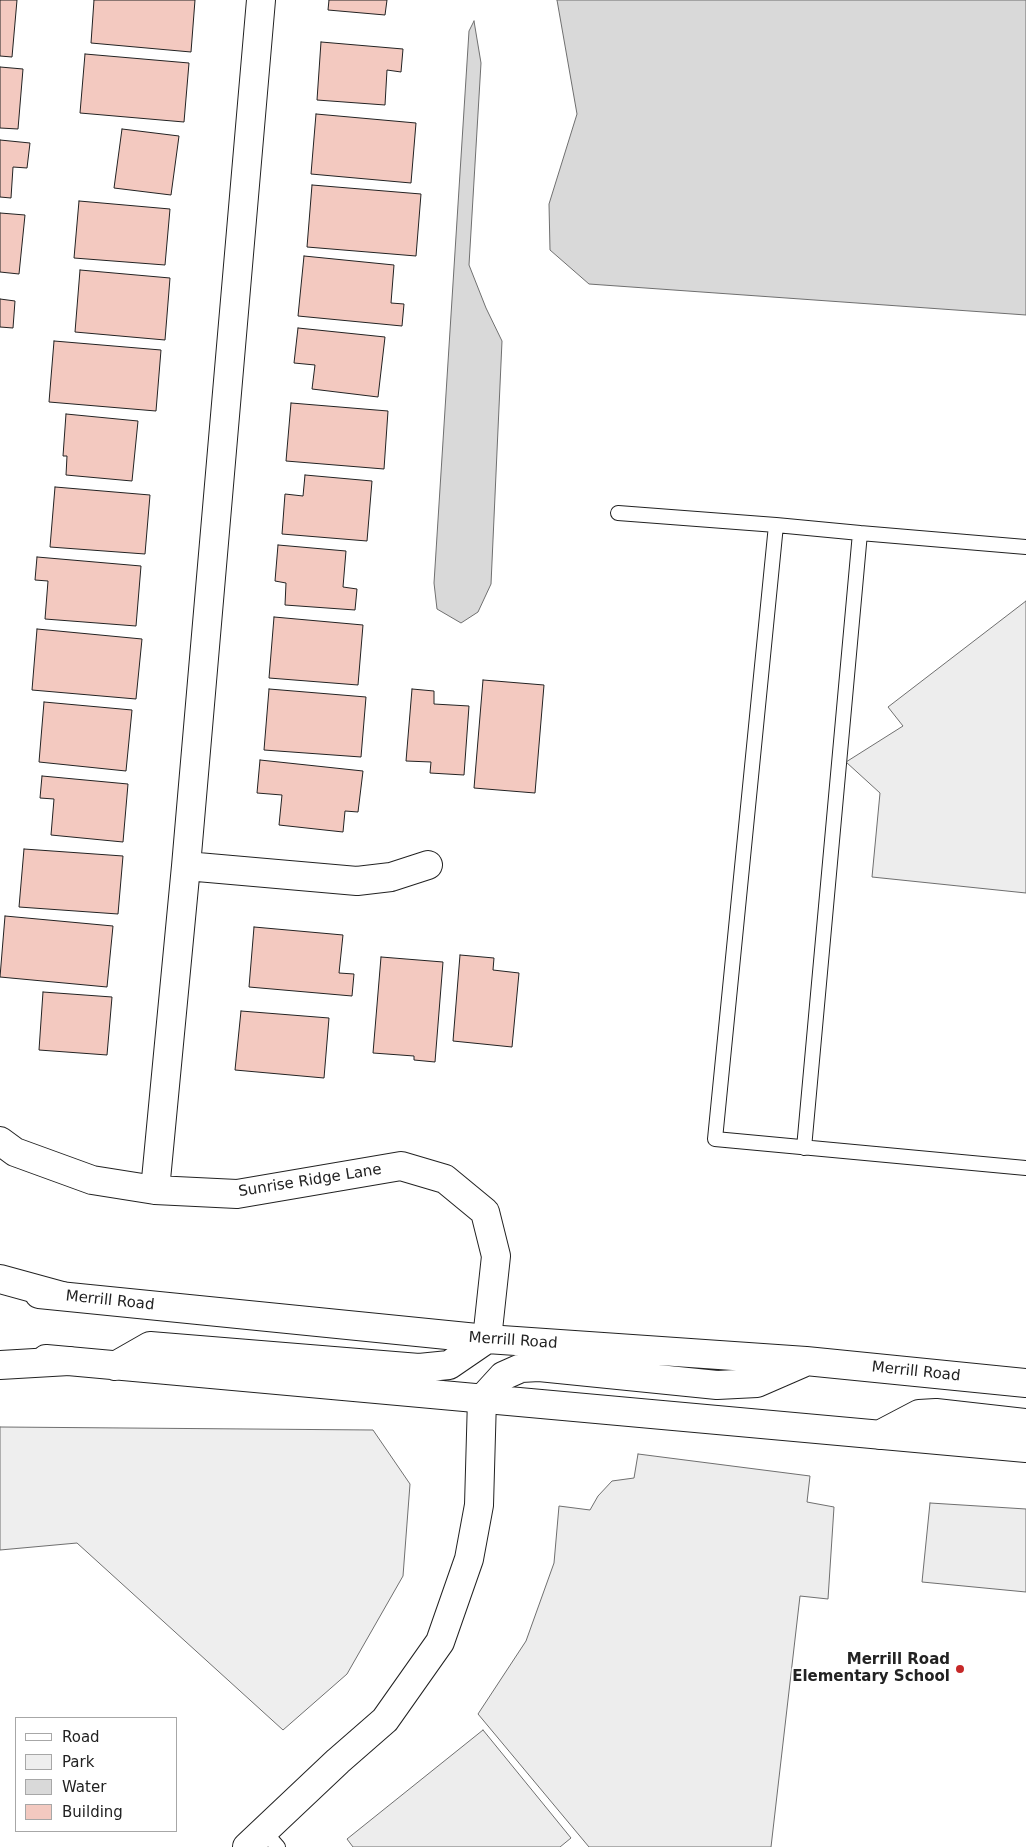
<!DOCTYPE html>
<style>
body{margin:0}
#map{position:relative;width:1026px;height:1847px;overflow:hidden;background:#fff;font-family:"DejaVu Sans",sans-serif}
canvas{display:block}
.legend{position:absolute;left:15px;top:1717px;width:162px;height:115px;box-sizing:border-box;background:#fff;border:1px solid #a7a7a7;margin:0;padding:6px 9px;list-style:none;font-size:15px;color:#222}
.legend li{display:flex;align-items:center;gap:10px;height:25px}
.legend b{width:25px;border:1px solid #a7a7a7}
</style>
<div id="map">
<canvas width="1026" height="1847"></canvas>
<ul class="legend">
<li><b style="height:6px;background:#fff"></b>Road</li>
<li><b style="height:14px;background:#eee"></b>Park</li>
<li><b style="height:14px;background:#d9d9d9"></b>Water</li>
<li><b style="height:14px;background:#f3c9c0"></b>Building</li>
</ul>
</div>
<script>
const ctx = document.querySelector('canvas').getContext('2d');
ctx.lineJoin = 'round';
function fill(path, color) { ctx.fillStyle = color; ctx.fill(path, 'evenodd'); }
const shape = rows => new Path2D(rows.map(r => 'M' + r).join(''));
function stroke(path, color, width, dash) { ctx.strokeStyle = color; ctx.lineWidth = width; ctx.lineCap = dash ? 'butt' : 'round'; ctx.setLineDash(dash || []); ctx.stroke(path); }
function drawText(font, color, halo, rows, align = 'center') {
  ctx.font = font + ' "DejaVu Sans",sans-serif'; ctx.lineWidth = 4; ctx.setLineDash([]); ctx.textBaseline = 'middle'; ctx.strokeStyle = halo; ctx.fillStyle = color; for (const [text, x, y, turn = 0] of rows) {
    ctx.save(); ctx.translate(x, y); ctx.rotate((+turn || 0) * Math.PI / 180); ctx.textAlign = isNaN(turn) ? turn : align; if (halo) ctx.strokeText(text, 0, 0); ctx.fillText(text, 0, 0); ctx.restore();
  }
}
const green = shape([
 [0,1427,373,1430,410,1484,403,1576,347,1674,283,1730,77,1543,0,1550,0,1427]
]);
const parking = shape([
 [1026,601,1026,893,872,877,880,793,846,762,903,726,888,707,1026,601],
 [638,1454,810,1476,807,1502,834,1507,828,1599,800,1596,771,1847,589,1847,478,1714,526,1641,554,1563,559,1506,590,1510,598,1496,612,1481,634,1478,638,1454],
 [930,1503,1026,1509,1026,1592,922,1582,930,1503],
 [483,1730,571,1838,560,1847,353,1847,347,1839,483,1730]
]);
const water = shape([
 [557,0,1026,0,1026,315,589,284,550,250,549,204,577,114,557,0],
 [474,21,481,63,469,265,486,308,502,341,491,584,478,612,461,623,437,609,434,583,469,31,474,21]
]);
const building = shape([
 [0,0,17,0,12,57,0,56,0,0],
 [94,0,195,0,191,52,91,43,94,0],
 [329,0,387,0,385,15,328,10,329,0],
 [321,42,403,49,401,72,387,70,385,105,317,100,321,42],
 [85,54,189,63,184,122,80,113,85,54],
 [0,67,23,69,18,129,0,128,0,67],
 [316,114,416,123,411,183,311,174,316,114],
 [122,129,179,136,171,195,114,188,122,129],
 [0,140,30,143,27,168,13,167,11,198,0,197,0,140],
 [312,185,421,194,416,256,307,247,312,185],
 [79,201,170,209,165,265,74,258,79,201],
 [0,213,25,215,19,274,0,272,0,213],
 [304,256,394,265,391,303,404,304,402,326,298,316,304,256],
 [80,270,170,278,165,340,75,332,80,270],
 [0,299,15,301,13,328,0,327,0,299],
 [298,328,385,337,378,397,312,389,315,365,294,363,298,328],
 [54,341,161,350,156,411,49,402,54,341],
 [291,403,388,411,384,469,286,461,291,403],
 [66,414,138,421,132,481,66,475,67,456,63,456,66,414],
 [305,475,372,481,367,541,282,534,285,494,303,496,305,475],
 [55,487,150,495,145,554,50,547,55,487],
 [278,545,346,551,343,587,357,589,355,610,285,605,286,583,275,581,278,545],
 [37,557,141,566,136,626,45,619,48,581,35,580,37,557],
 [274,617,363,625,358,685,269,678,274,617],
 [37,629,142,639,136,699,32,690,37,629],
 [483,680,544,685,535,793,474,788,483,680],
 [269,689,366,697,361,757,264,750,269,689],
 [412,689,434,691,434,704,469,706,464,775,430,773,431,762,406,761,412,689],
 [44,702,132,710,126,771,39,762,44,702],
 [260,760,363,771,358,812,345,811,343,832,279,825,282,795,257,793,260,760],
 [42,776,128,784,123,842,51,835,54,799,40,798,42,776],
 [24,849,123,856,118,914,19,907,24,849],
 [5,916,113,926,107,987,0,977,5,916],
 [254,927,343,935,339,973,354,974,352,996,249,987,254,927],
 [460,955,494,958,493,970,519,973,512,1047,453,1041,460,955],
 [381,957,443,962,435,1062,414,1060,414,1056,373,1053,381,957],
 [43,992,112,997,107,1055,39,1050,43,992],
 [241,1011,329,1018,324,1078,235,1070,241,1011]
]);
const service = shape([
 [618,513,776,525,715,1139,1026,1168],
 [776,525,860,533],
 [804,1148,860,533,1026,547],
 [264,1831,278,1847]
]);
const minor = shape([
 [186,866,357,881,391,877,428,865],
 [0,1141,15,1152,92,1180,155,1190,237,1194,401,1166,445,1179,485,1212,496,1256,487,1339],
 [155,1190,186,866,261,0],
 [247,1847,338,1761,385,1720,440,1642,469,1559,479,1505,482,1399]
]);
const secondary = shape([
 [39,1294,487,1339,806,1361,1026,1383],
 [46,1359,1026,1448],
 [115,1366,150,1346,419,1368,449,1365,487,1339],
 [482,1399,503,1376,521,1368,539,1367,717,1385,757,1383,803,1363],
 [879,1435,919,1414,936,1413,1026,1423]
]);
const motorway = shape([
 [0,1279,62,1296],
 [0,1365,69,1361]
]);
const markers = [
 [960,1669,5,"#c62828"]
];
const streetNames = [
 ["Sunrise Ridge Lane",310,1181,-9],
 ["Merrill Road",110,1301,6],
 ["Merrill Road",513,1341,4],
 ["Merrill Road",916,1372,6]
];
const poiNames = [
 ["Merrill Road",950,1660],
 ["Elementary School",950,1677]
];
fill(green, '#eee');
stroke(green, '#6f6f6f', 1);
fill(parking, '#ededed');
stroke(parking, '#6f6f6f', 1);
fill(water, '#d9d9d9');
stroke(water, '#6f6f6f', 1);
fill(building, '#f3c9c0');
stroke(building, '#222', 1);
stroke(service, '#222', 16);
stroke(minor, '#222', 30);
stroke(secondary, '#222', 30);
stroke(motorway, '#222', 30);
stroke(service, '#fff', 14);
stroke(minor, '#fff', 28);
stroke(secondary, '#fff', 28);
stroke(motorway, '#fff', 28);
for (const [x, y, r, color] of markers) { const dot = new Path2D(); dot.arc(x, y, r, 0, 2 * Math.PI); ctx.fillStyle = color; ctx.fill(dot); stroke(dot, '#fff', 2); }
drawText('15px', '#222', '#fff', streetNames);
drawText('bold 15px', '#222', '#fff', poiNames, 'right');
</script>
